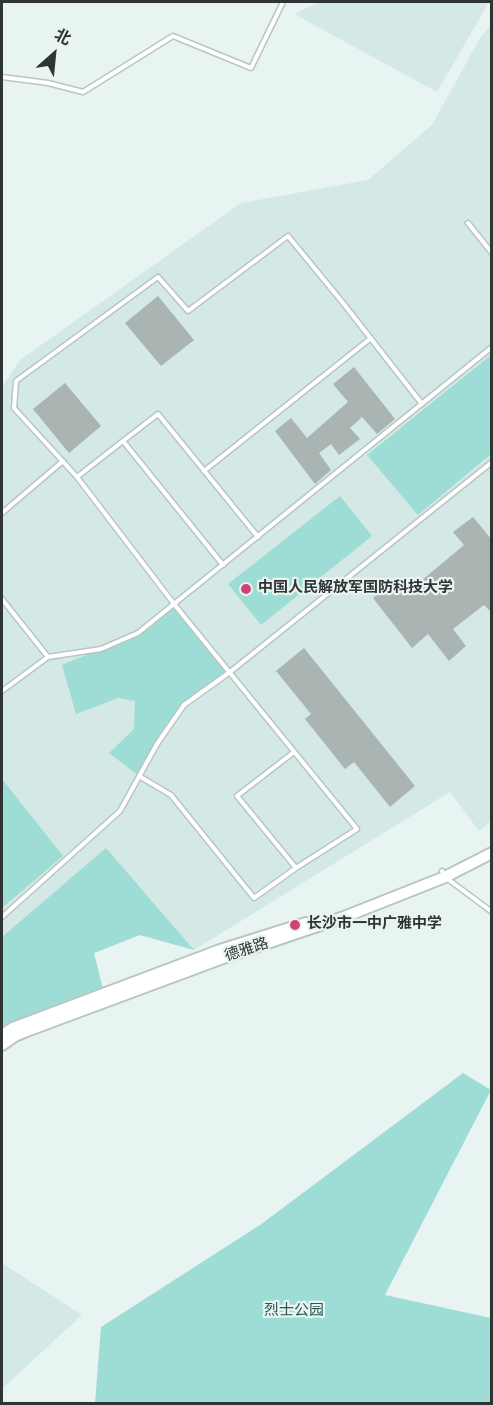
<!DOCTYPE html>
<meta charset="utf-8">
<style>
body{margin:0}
#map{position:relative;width:493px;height:1405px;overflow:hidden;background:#e7f4f2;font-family:Overpass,"Noto Sans SC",sans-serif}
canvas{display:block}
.frame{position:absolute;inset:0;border:3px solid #303434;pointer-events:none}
.north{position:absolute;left:24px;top:24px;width:60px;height:60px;-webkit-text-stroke:4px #e7f4f2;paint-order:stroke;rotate:27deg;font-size:16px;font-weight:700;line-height:24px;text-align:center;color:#303434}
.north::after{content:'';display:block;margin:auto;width:21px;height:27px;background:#303434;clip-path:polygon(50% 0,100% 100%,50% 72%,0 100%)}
</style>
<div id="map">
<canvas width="493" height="1405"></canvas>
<div class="frame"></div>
<div class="north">北</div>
</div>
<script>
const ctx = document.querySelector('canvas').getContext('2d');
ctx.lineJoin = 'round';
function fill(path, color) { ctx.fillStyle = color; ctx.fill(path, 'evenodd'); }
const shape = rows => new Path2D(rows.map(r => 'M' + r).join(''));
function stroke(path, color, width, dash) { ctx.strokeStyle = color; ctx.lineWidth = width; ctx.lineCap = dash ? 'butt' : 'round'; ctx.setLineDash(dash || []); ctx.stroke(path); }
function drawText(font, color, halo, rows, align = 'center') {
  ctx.font = font + ' Overpass,"Noto Sans SC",sans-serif'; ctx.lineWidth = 4.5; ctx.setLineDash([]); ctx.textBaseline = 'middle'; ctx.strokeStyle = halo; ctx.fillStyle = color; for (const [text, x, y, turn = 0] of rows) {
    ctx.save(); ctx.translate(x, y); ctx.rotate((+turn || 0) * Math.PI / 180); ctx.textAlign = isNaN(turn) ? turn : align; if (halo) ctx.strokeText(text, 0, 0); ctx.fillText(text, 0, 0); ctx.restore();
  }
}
const built = shape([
 [319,2,489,2,437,92,294,14],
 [491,25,491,821,479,831,450,792,194,950,140,935,94,953,2,1026,2,387,20,360,241,203,368,180,432,125,480,38],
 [2,1263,82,1315,2,1389]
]);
const green = shape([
 [491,355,491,454,418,515,367,455],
 [340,496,372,536,261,625,228,584],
 [174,604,230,672,184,705,139,776,109,753,134,729,135,701,118,698,76,714,62,665,138,633],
 [2,779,63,856,2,908],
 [106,848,194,950,140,935,94,953,103,989,2,1026,2,937],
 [463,1073,491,1090,385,1295,491,1318,491,1403,95,1403,101,1327,260,1225]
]);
const building = shape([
 [158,296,194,340,161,366,125,323],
 [354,367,395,419,377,434,362,417,350,428,360,439,339,455,331,444,319,453,331,470,315,484,275,431,291,418,307,438,348,402,333,384],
 [65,383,101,426,69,453,33,409],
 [473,517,492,540,492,613,484,605,453,629,466,646,449,661,428,634,412,648,373,598,392,582,403,596,464,545,453,532],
 [304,648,415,786,390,807,354,762,345,769,305,719,311,714,276,671]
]);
const lane = shape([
 [2,77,48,83,83,92,173,36,251,68,283,2],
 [468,223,492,253],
 [123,441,158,414,258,537],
 [204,471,371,338],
 [77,477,123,441,223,565],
 [2,513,63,461],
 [2,599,48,657,101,649,138,633,492,347],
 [2,691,48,657],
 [294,752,237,796,296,868],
 [139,776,171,795,254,898,296,868,357,829,174,604,77,477,14,408,16,381,158,277,188,311,288,236,343,303,422,404],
 [442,871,445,877,492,912],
 [2,917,120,811,157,744,184,705,230,672,492,462]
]);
const secondary = shape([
 [2,1035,13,1028,220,950,306,923],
 [2,1045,15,1036,24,1032,223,958,344,917,445,877,492,853]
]);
const markers = [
 [246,589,6,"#d24470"],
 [295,925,6,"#d24470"]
];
const poiNames = [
 ["中国人民解放军国防科技大学",258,589],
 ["长沙市一中广雅中学",307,925]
];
const streetNames = [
 ["德雅路",247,951,-18]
];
const parkNames = [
 ["烈士公园",294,1312]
];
fill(built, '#d4e9e6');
fill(green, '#9eddd5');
fill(building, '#a9b4b3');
stroke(lane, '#b9c6c4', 7);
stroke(secondary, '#b9c6c4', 14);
stroke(lane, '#fff', 4);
stroke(secondary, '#fff', 10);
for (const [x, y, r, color] of markers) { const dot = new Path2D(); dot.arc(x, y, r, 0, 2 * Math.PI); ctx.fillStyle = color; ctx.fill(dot); stroke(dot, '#e7f4f2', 2); }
drawText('bold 15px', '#303434', '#e7f4f2', poiNames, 'left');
drawText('15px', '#303434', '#e7f4f2', streetNames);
drawText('15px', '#275752', '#e7f4f2', parkNames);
</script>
